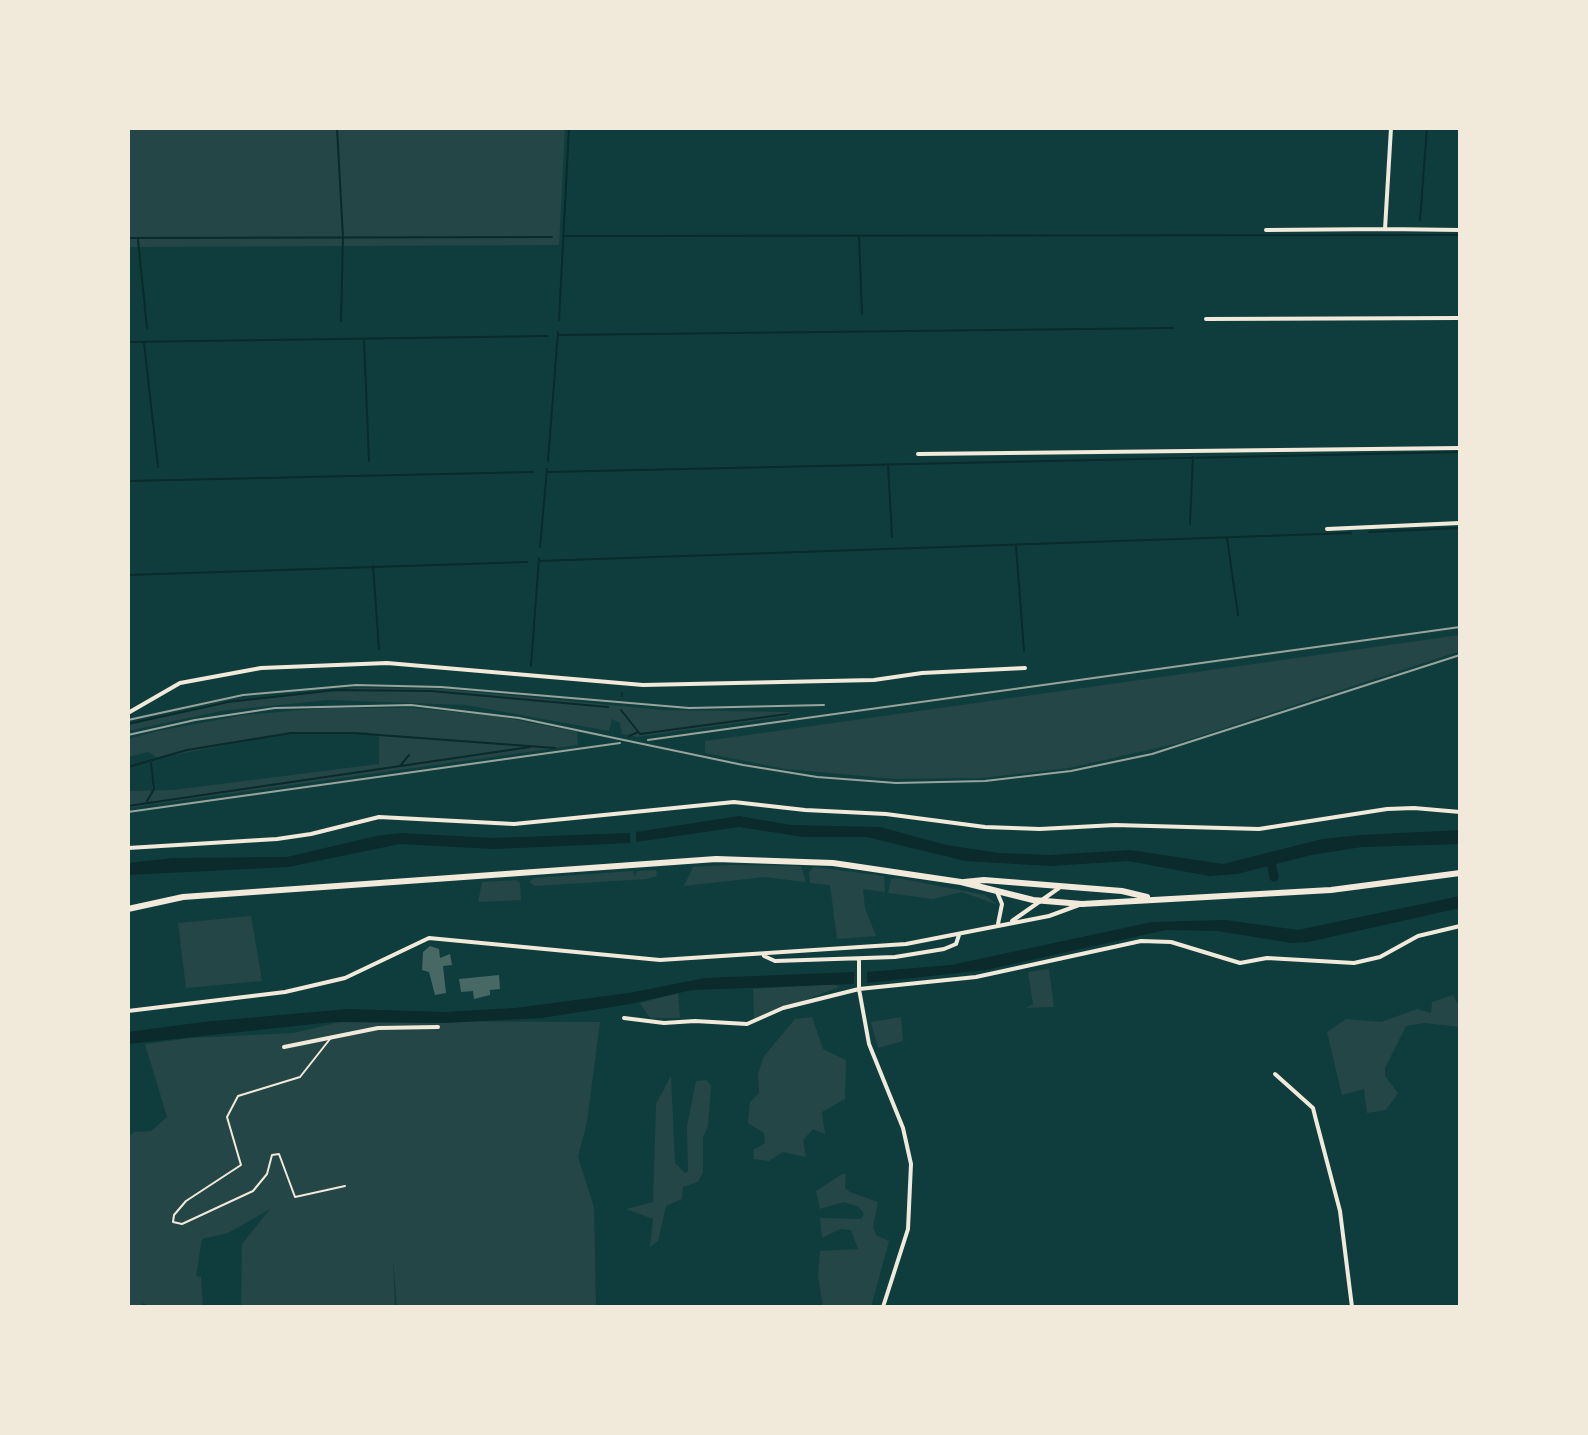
<!DOCTYPE html>
<style>
body{margin:0}
#map{position:relative;width:1588px;height:1435px;overflow:hidden;background:#0f3d3e;font-family:Cabin,sans-serif}
canvas{display:block}
.frame{position:absolute;inset:0;border:130px solid #f1e9da;pointer-events:none}
</style>
<div id="map">
<canvas width="1588" height="1435"></canvas>
<div class="frame"></div>
</div>
<script>
const ctx = document.querySelector('canvas').getContext('2d');
ctx.lineJoin = 'round';
function fill(path, color) { ctx.fillStyle = color; ctx.fill(path, 'evenodd'); }
const shape = rows => new Path2D(rows.map(r => 'M' + r).join(''));
function stroke(path, color, width, dash) { ctx.strokeStyle = color; ctx.lineWidth = width; ctx.lineCap = dash ? 'butt' : 'round'; ctx.setLineDash(dash || []); ctx.stroke(path); }
const green = shape([
 [128,128,565,128,559,245,128,247],
 [1460,635,1460,651,1179,743,1069,768,982,778,896,779,785,769,705,753,705,741],
 [356,688,443,689,663,710,789,712,790,716,637,737,622,734,620,723,612,719,609,731,466,705,328,700,221,711,128,731,128,724,220,702],
 [327,708,413,708,497,716,577,732,578,745,128,808,128,791,173,790,379,764,379,737,366,732,283,734,158,758,148,752,128,757,128,739,158,731,244,715],
 [730,865,801,866,806,882,764,877,684,886,693,867],
 [814,867,884,876,885,892,863,889,865,908,876,936,837,939,830,885,810,883,809,872],
 [656,870,657,876,647,879,535,886,529,882,534,878,633,871,635,877,637,871],
 [898,878,985,895,998,905,962,892,933,899,888,893,891,879],
 [516,880,520,883,521,900,478,902,482,882],
 [251,916,262,981,186,988,178,923],
 [1049,969,1054,1007,1026,1008,1033,1004,1028,972],
 [834,984,839,987,754,1020,753,989],
 [678,993,680,1018,650,1018,640,1003],
 [1453,995,1460,1008,1460,1027,1424,1023,1406,1026,1385,1068,1385,1076,1398,1093,1386,1110,1367,1113,1364,1089,1342,1095,1327,1032,1346,1019,1381,1022,1417,1009,1431,1013,1432,1002],
 [812,1017,823,1049,846,1060,845,1099,822,1112,825,1134,813,1129,803,1140,806,1157,783,1152,769,1161,754,1159,753,1150,765,1143,764,1133,748,1123,750,1102,759,1093,758,1074,764,1056,795,1019],
 [901,1017,903,1041,878,1048,871,1022],
 [344,1021,600,1022,587,1122,578,1157,594,1207,596,1307,397,1307,393,1259,395,1307,241,1307,242,1244,270,1209,228,1233,202,1239,196,1276,201,1277,203,1307,151,1307,143,1303,140,1307,128,1307,128,1137,134,1132,151,1131,167,1117,145,1044,191,1038,294,1033],
 [671,1076,675,1163,685,1173,688,1171,687,1126,696,1081,706,1080,711,1086,708,1126,703,1137,703,1173,698,1182,683,1187,682,1199,666,1206,658,1241,650,1247,653,1219,626,1209,653,1202,656,1104],
 [842,1174,846,1174,845,1188,850,1192,878,1202,873,1227,876,1235,889,1241,871,1307,823,1307,818,1275,820,1251,858,1249,851,1230,840,1229,822,1238,820,1218,861,1219,864,1214,859,1207,844,1202,820,1209,816,1191]
]);
const water = shape([
 [739,816,791,825,880,827,946,845,999,853,1050,855,1130,850,1223,864,1322,839,1361,835,1460,830,1460,844,1362,847,1311,855,1237,874,1209,876,1128,861,1050,866,965,861,867,837,804,837,739,827,636,842,636,832],
 [401,833,494,838,630,833,630,843,495,849,400,844,288,867,128,875,128,863,173,858,287,857,376,836],
 [1460,896,1460,908,1308,942,1292,943,1217,931,1166,930,986,970,867,983,867,972,951,965,1152,922,1225,920,1298,930],
 [854,972,854,984,692,990,630,1004,542,1018,444,1023,332,1022,128,1044,128,1032,203,1022,347,1009,445,1012,515,1008,629,993,705,978]
]);
const stream = shape([
 [337,128,343,237,341,321],
 [1420,220,1427,128],
 [564,236,1460,235],
 [859,237,862,314],
 [128,238,552,237],
 [138,240,147,328],
 [559,320,569,128],
 [558,335,1173,328],
 [364,340,369,461],
 [128,342,548,336],
 [144,343,158,467],
 [548,461,558,332],
 [888,464,892,537],
 [547,472,1460,452],
 [128,481,533,472],
 [1190,524,1193,457],
 [1369,532,1460,528],
 [1227,538,1238,615],
 [1016,546,1024,651],
 [540,547,547,469],
 [539,561,1351,533],
 [373,566,379,649],
 [128,575,527,562],
 [531,666,539,558],
 [622,696,622,693],
 [621,710,640,734,788,714],
 [128,724,228,702,336,690,431,691,608,707],
 [629,736,638,732],
 [400,766,409,755],
 [128,767,187,750,291,733,352,733,555,748],
 [147,801,154,789,151,763],
 [128,806,530,747]
]);
const canal = shape([
 [1270,857,1274,877]
]);
const building = shape([
 [430,946,439,949,440,958,450,954,452,965,443,966,446,993,435,995,429,972,422,970,423,952],
 [499,975,500,989,490,990,490,995,474,999,473,991,461,992,459,979]
]);
const service = shape([
 [330,1039,300,1077,238,1096,227,1117,241,1165,186,1201,174,1215,173,1222,182,1224,253,1191,267,1174,272,1155,279,1154,295,1197,345,1186]
]);
const minor = shape([
 [1391,128,1385,229,1460,230],
 [1266,230,1385,229],
 [1206,319,1460,318],
 [918,454,1460,448],
 [1327,529,1460,523],
 [128,713,180,683,261,668,387,663,643,685,874,680,922,673,1025,668],
 [128,848,277,839,311,834,379,817,514,824,734,802,805,810,886,814,985,827,1040,829,1115,825,1259,829,1387,809,1414,808,1460,812],
 [997,892,1002,904,998,924],
 [1012,921,1059,888],
 [764,956,775,961,895,957,944,949,956,944,959,935],
 [859,960,859,989,869,1044,903,1128,911,1164,908,1229,883,1307],
 [128,1011,285,992,345,978,429,938,660,960,906,944,1049,916,1079,905],
 [624,1018,664,1023,695,1021,747,1024,783,1008,859,989,976,977,1141,941,1171,942,1240,963,1267,958,1354,963,1380,957,1418,936,1460,926],
 [284,1047,378,1028,438,1027],
 [1275,1074,1313,1108,1316,1120,1340,1211,1352,1307]
]);
const primary = shape([
 [964,882,984,880,1122,891,1147,897],
 [128,909,183,897,716,859,833,863,961,882,1033,900,1082,904,1331,890,1460,873]
]);
const rail = shape([
 [128,720,243,695,356,685,441,687,689,708,824,705],
 [128,735,195,720,275,708,411,705,519,718,743,765,817,777,896,783,985,781,1071,771,1152,754,1460,655],
 [648,740,1460,627],
 [128,812,620,743]
]);
fill(green, '#244646');
fill(water, '#0a2a2b');
stroke(stream, '#0a2a2b', 2);
stroke(canal, '#0a2a2b', 9);
fill(building, '#486865');
stroke(service, '#f1e9da', 2);
stroke(minor, '#f1e9da', 4);
stroke(primary, '#f1e9da', 6);
stroke(rail, '#97a49c', 2);
</script>
